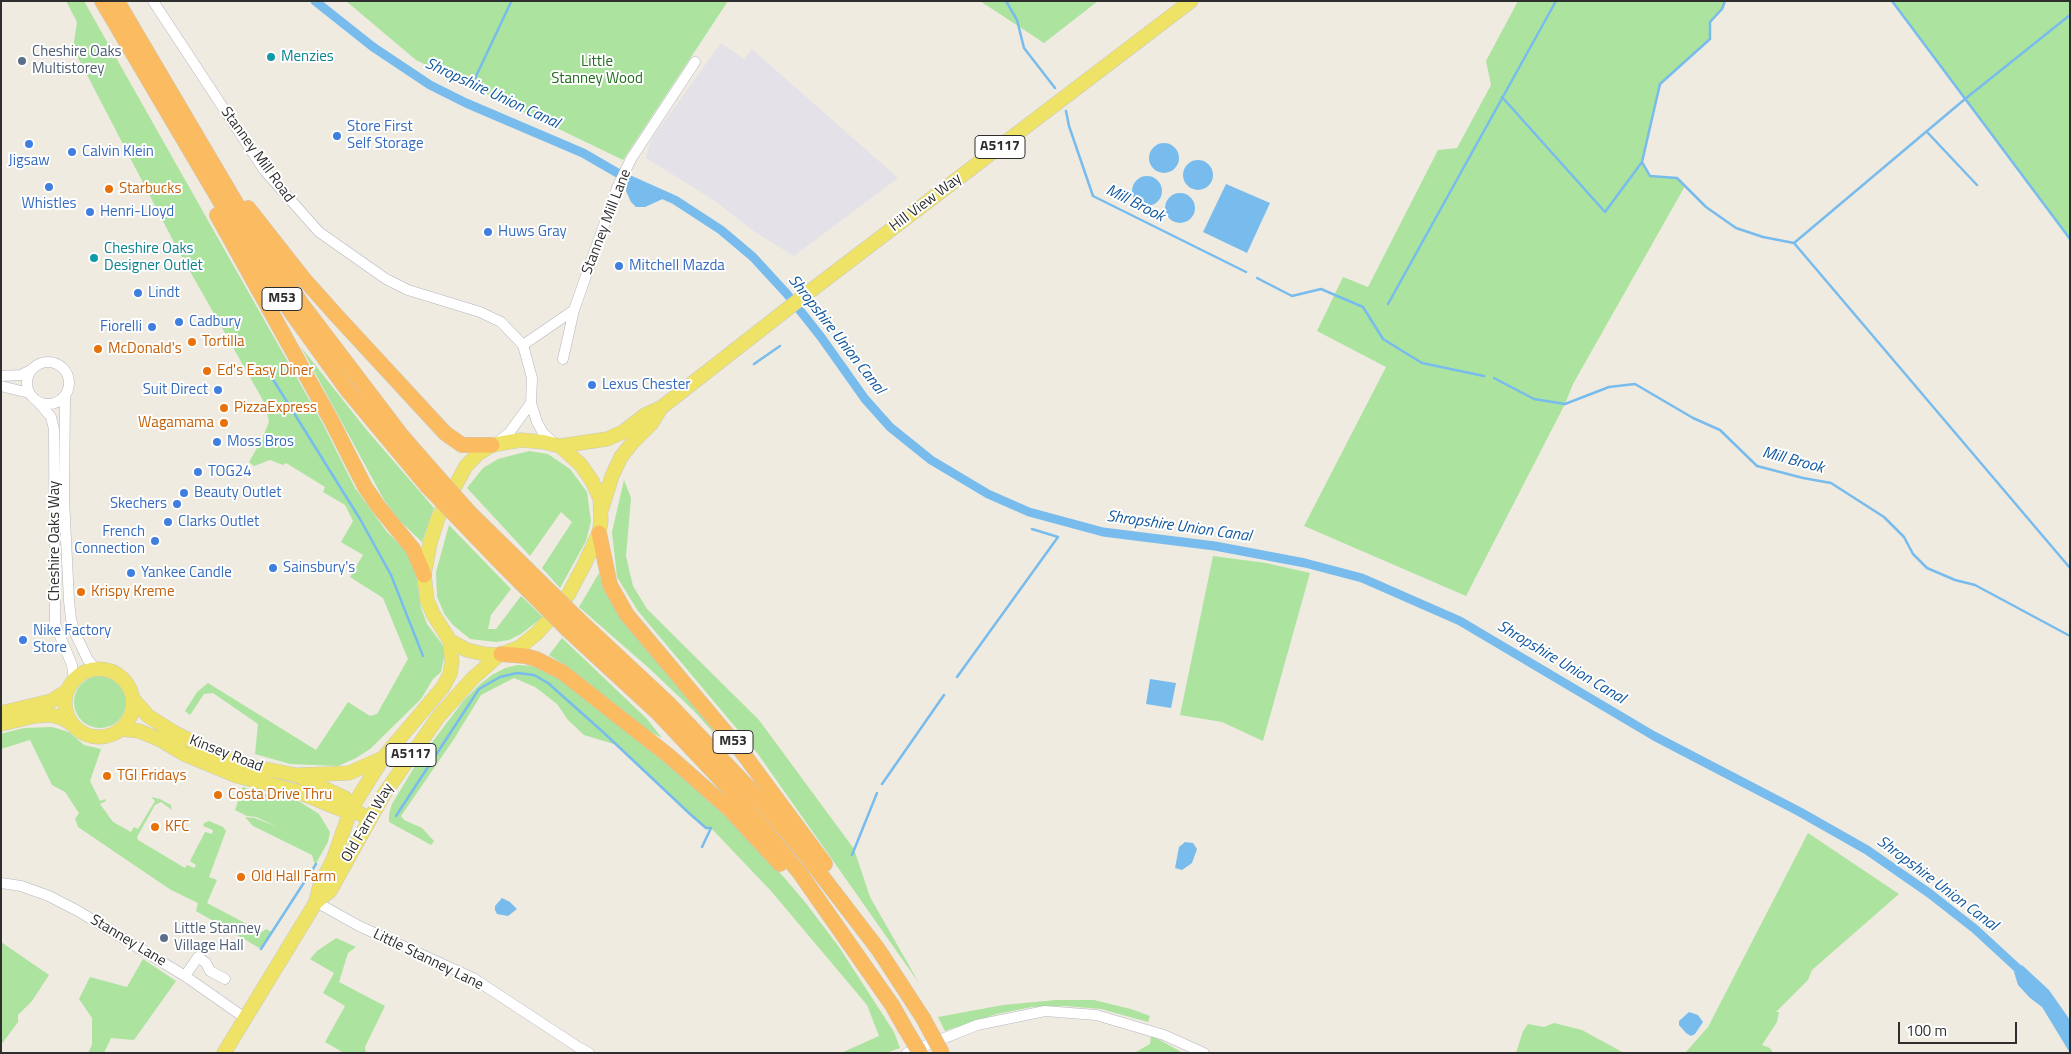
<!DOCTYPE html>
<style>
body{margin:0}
#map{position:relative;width:2071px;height:1054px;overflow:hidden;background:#efebe1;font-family:"Titillium Web",sans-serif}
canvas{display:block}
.frame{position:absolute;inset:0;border:2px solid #2e2e2e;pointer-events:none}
.scale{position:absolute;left:1898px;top:1022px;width:119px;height:22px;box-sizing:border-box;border:2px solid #2e2e2e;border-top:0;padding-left:6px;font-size:15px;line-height:18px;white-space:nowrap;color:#2e2e2e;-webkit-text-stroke:4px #fff;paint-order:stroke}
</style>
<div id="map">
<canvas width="2071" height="1054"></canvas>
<div class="frame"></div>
<div class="scale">100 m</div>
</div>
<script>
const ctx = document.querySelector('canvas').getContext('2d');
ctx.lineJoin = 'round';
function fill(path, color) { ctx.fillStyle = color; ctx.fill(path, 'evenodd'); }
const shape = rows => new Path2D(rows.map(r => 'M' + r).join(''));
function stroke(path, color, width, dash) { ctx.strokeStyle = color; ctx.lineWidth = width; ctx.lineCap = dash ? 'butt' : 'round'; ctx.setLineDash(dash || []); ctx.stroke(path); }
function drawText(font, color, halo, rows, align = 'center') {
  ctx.font = font + ' "Titillium Web",sans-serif'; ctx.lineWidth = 4; ctx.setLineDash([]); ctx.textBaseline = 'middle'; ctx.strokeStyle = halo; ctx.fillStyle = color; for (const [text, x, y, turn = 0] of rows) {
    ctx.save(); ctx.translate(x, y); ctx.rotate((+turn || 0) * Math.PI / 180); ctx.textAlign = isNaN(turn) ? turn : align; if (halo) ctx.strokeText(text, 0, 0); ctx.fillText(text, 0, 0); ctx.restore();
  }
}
const industrial = shape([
 [721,43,744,59,752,49,898,178,794,256,755,232,715,201,646,158,651,140]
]);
const green = shape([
 [66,1,84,1,323,424,355,488,387,532,405,550,415,567,421,608,427,624,442,644,445,653,441,672,433,679,421,699,370,749,356,758,338,766,290,764,255,754,258,724,213,693,204,694,190,715,185,711,197,692,208,683,316,750,348,702,370,716,377,714,408,659,383,598,350,577,363,555,341,542,353,521,345,505,323,492,325,487,286,463,283,465,270,460,254,466,249,462,261,441,269,422,265,404,178,250,73,48,77,22],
 [346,1,728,1,623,160,416,60],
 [980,1,1098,1,1044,43],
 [1518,1,1725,1,1722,9,1710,22,1710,39,1660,84,1642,162,1650,176,1677,178,1685,186,1573,384,1565,404,1466,596,1304,526,1386,367,1317,331,1343,277,1368,287,1438,150,1457,148,1491,85,1486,61],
 [1892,1,2070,1,2070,239,1957,88],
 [301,347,365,428,434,508,422,542,400,521,384,500],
 [529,451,548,454,570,469,587,492,591,521,586,541,560,588,542,568,572,522,561,512,530,556,467,488,483,468,498,459],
 [624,480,631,498,626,556,633,586,647,609,759,720,854,849,870,897,919,983,758,754,638,611,617,577,612,532],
 [449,525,511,589,491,615,488,629,496,629,521,596,543,617,521,634,509,640,496,642,470,639,453,625,445,615,437,597,436,572],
 [1213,556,1266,563,1310,573,1263,741,1222,722,1180,715],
 [599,573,605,591,615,608,734,750,732,753,693,710,651,670,579,607],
 [562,638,647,719,662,738,647,730,572,670,549,655],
 [517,665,532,666,549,671,664,760,752,840,805,902,839,947,894,1032,900,1048,886,1053,841,1053,879,1036,867,1005,771,891,711,828,706,828,690,814,617,745,584,735,568,720,557,704,535,687,514,678,481,695,454,739,401,816,404,820,422,828,434,841,431,845,389,822,389,814,392,804,418,761,464,700,479,685,492,675,505,668],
 '74 702a26 26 0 1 1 52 0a26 26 0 1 1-52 0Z',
 [52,727,69,732,84,745,101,749,90,781,100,801,105,799,106,801,100,804,113,822,131,832,134,827,138,829,155,801,151,797,160,799,171,805,172,810,161,802,155,805,137,837,138,840,185,868,187,865,194,868,196,865,190,861,205,832,212,834,213,830,203,826,204,823,209,821,223,827,226,831,209,877,217,880,207,903,262,932,266,929,272,932,261,949,196,911,198,903,171,890,78,827,75,819,79,813,65,792,52,785,30,740,1,749,1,734,4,733,24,728],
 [243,787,260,793,297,800,319,814,330,832,328,842,315,865,312,855,253,826,245,817,255,818,278,827,256,817,247,816,235,810],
 [1808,833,1899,894,1812,970,1808,980,1776,1012,1779,1012,1777,1022,1762,1045,1770,1048,1773,1053,1685,1053,1708,1027],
 [336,938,356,947,348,953,339,982,385,1006,365,1047,366,1053,344,1053,325,1042,345,1006,323,993,334,973,310,959,317,951],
 [1,942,49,975,32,1001,18,1015,18,1022,1,1045],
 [143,959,176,981,134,1040,111,1038,104,1053,88,1053,92,1045,92,1018,79,999,90,977,127,987],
 [1056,1000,1094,1000,1131,1009,1150,1016,1148,1022,1101,1009,1065,1006,1032,1007,997,1014,945,1031,938,1017,1003,1005],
 [1554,1023,1582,1030,1624,1053,1516,1053,1523,1031,1528,1024,1544,1027],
 [1151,1035,1183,1053,1134,1053,1150,1044]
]);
const water = shape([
 '1149 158a15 15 0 1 1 30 0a15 15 0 1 1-30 0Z',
 '1183 175a15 15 0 1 1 30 0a15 15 0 1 1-30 0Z',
 '1132 191a15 15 0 1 1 30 0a15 15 0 1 1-30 0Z',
 [628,179,645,187,667,197,645,207,636,207,631,202,626,191],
 [1226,184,1270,203,1247,253,1203,232],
 '1165 208a15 15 0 1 1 30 0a15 15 0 1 1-30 0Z',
 [1150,679,1176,683,1171,708,1146,704],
 [1185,842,1193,843,1197,849,1192,863,1182,870,1175,868,1179,847],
 [502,898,510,902,517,909,508,916,497,914,495,910,495,906],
 [2022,965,2049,990,2070,1020,2070,1053,2042,1007,2030,998,2018,985,2014,972],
 [1689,1012,1698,1015,1703,1022,1695,1034,1691,1036,1686,1033,1679,1025,1679,1021]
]);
const stream = shape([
 [1006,1,1017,20,1024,48,1055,88],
 [1892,1,2070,239],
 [471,87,511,2],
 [1502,97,1605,212,1642,162,1660,84,1710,39,1710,22,1722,9,1725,1],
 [1066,111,1069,126,1093,196,1246,272],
 [1927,132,1977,185],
 [1642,162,1650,176,1677,178,1706,207,1736,228,1763,237,1794,243,1965,99,2070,15],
 [1794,243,2070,568],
 [1257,278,1292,296,1321,289,1363,307,1383,339,1422,363,1484,376],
 [1388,304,1556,1],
 [754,364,780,346],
 [269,373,360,519,391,575,423,656],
 [1494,378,1534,399,1565,404,1609,387,1635,384,1693,418,1720,430,1757,466,1803,478,1831,483,1884,517,1904,537,1913,554,1927,568,1955,580,1975,585,2070,636],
 [957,677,1058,537,1032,529],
 [882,784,944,695],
 [396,816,479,689,500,677,517,673,534,675,548,683,603,732,690,814,706,828,711,828,702,847],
 [852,855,877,793],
 [261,949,316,864]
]);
const canal = shape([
 [315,1,373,47,430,85,466,103,583,153,628,179,675,200,721,230,753,257,787,294,821,337,865,399,890,427,931,460,988,494,1029,512,1103,532,1215,546,1305,563,1362,578,1460,621,1654,736,1800,812,1867,850,1929,893,1975,929,2026,976]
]);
const minor = shape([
 [153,1,264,170,319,232,386,279,408,290,480,312,501,322,523,345,532,378,531,403,537,422,543,433,556,445],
 [523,345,574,310],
 [563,359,574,310,617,188,631,159,695,62],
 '27 383a21 21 0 1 1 42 0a21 21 0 1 1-42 0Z',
 [1,376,21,375,31,370],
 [1,386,29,393],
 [65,396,64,499,69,601,71,619,75,633,88,660,95,668],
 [39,403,51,417,54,429,55,624,72,665,74,680],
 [495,444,509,433,531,403],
 [1,883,21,886,49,896,78,911,185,976,245,1018],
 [316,902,359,926,473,978,578,1047,589,1053],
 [185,976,198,957,206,963,210,971,225,979],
 [907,1053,977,1025,1045,1011,1096,1015,1164,1035,1204,1053]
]);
const major = shape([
 [521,440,543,442,560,446,581,465,592,481,600,498,601,521,599,533,583,567,568,595,549,620,537,633,520,647,499,655,484,654,467,650,450,641,433,614,427,600,424,575,430,543,438,518,466,466,479,453,492,445,521,440],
 [560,446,607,439,623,432,645,415,662,407,809,292,1191,1],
 [602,508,612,476,621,457,632,443,651,424,661,408],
 '65 703a34 34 0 1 1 68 0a34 34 0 1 1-68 0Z',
 [133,699,148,716,175,733,213,752,250,766,296,775,345,798,351,809],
 [1,713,51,701,67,691],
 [1,724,35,716,51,715,62,718,72,724],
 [121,729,139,731,161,740,184,754,237,776,296,791,340,809,351,809,370,819],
 [298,775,349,773,383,758],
 [316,902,330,891,384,794,439,716,472,679,499,655],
 [224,1053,316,902,320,885,333,860,351,809,383,758,443,687,450,674,452,662,450,641]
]);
const highway = shape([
 [102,1,234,225,291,312,348,391,427,486],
 [117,1,246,220,301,303,402,436,437,476],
 [248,208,303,278,336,315,445,433,462,445,492,445],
 [217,215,331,420,365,487,378,506,413,549,424,575],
 [599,533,610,585,627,615,742,752,825,864],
 [577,618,668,703,749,788,805,854,878,949,923,1018],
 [568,630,658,713,737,797,799,872,892,1005,905,1028],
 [501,654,525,656,536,659,562,672,669,756,729,809,780,864]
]);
const highwayBridge = shape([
 [437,476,470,513,577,618],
 [427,486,501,563,568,630],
 [923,1018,942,1053],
 [905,1028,920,1053]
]);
const markers = [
 [271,57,5,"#0f9aa8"],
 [22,61,5,"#5c6f8a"],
 [337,136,5,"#3f7fe0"],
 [29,144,5,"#3f7fe0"],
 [72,152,5,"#3f7fe0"],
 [49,187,5,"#3f7fe0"],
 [109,189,5,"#e8710a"],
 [90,212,5,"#3f7fe0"],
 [488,232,5,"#3f7fe0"],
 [94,258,5,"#0f9aa8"],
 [619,266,5,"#3f7fe0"],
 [138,293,5,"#3f7fe0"],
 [179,322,5,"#3f7fe0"],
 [152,327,5,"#3f7fe0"],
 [192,342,5,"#e8710a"],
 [98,349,5,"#e8710a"],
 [207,371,5,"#e8710a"],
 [592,385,5,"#3f7fe0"],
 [218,390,5,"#3f7fe0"],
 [224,408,5,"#e8710a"],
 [224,423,5,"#e8710a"],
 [217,442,5,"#3f7fe0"],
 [198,472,5,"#3f7fe0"],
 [184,493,5,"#3f7fe0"],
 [177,504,5,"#3f7fe0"],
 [168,522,5,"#3f7fe0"],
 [155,541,5,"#3f7fe0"],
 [273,568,5,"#3f7fe0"],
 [131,573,5,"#3f7fe0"],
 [81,592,5,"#e8710a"],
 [23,640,5,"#3f7fe0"],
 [107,776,5,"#e8710a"],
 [218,795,5,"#e8710a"],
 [155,827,5,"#e8710a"],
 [241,877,5,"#e8710a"],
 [164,938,5,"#5c6f8a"]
];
const shields = [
 [1000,147,50],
 [282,299,40],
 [733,742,40],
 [411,755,50]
];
const shieldNames = [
 ["A5117",1000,147],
 ["M53",282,299],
 ["M53",733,742],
 ["A5117",411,755]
];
const serviceNames = [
 ["Cheshire Oaks",32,52],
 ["Multistorey",32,69],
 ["Little Stanney",174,929],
 ["Village Hall",174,946]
];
const cultureNames = [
 ["Menzies",281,57],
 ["Cheshire Oaks",104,249],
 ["Designer Outlet",104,266]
];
const parkNames = [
 ["Little",597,62],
 ["Stanney Wood",597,79]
];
const shopNames = [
 ["Store First",347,127],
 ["Self Storage",347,144],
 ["Calvin Klein",82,152],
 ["Jigsaw",29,161,"center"],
 ["Whistles",49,204,"center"],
 ["Henri-Lloyd",100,212],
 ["Huws Gray",498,232],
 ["Mitchell Mazda",629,266],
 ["Lindt",148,293],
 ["Cadbury",189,322],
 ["Fiorelli",142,327,"right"],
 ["Lexus Chester",602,385],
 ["Suit Direct",208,390,"right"],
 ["Moss Bros",227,442],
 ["TOG24",208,472],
 ["Beauty Outlet",194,493],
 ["Skechers",167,504,"right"],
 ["Clarks Outlet",178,522],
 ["French",145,532,"right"],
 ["Connection",145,549,"right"],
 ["Sainsbury's",283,568],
 ["Yankee Candle",141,573],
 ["Nike Factory",33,631],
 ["Store",33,648]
];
const streetNames = [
 ["Stanney Mill Road",257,155,54],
 ["Hill View Way",926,203,-37],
 ["Stanney Mill Lane",607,222,-69],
 ["Cheshire Oaks Way",55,541,-90],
 ["Kinsey Road",226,754,21],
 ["Old Farm Way",368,823,-60],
 ["Stanney Lane",128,941,31],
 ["Little Stanney Lane",428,960,26]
];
const foodNames = [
 ["Starbucks",119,189],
 ["Tortilla",202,342],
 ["McDonald's",108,349],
 ["Ed's Easy Diner",217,371],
 ["PizzaExpress",234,408],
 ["Wagamama",214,423,"right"],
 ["Krispy Kreme",91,592],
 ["TGI Fridays",117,776],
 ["Costa Drive Thru",228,795],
 ["KFC",165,827],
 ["Old Hall Farm",251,877]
];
const waterNames = [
 ["Shropshire Union Canal",492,94,25],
 ["Mill Brook",1135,204,27],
 ["Shropshire Union Canal",836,335,52],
 ["Mill Brook",1793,461,15],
 ["Shropshire Union Canal",1179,527,8],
 ["Shropshire Union Canal",1561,663,31],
 ["Shropshire Union Canal",1937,884,37]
];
fill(industrial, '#e4e1e8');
fill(green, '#ace39f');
fill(water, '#78bced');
stroke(stream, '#78bced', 2.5);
stroke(canal, '#78bced', 9);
stroke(minor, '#b4b5c0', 11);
stroke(major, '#c9c9c9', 15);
stroke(highway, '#c9c9c9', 16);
stroke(minor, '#fff', 10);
stroke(major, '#eee366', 14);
stroke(highway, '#fbbb60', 15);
stroke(highwayBridge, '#c9c9c9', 16, []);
stroke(highwayBridge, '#fbbb60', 15);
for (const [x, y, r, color] of markers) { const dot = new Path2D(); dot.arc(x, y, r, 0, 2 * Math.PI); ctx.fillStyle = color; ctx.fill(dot); stroke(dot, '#fff', 2); }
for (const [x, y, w] of shields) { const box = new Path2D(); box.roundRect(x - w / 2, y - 11.5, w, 23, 4); ctx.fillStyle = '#fff'; ctx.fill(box); stroke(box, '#2e2e2e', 1); }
drawText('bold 14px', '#2e2e2e', null, shieldNames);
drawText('15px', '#4e5e75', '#fff', serviceNames, 'left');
drawText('15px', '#0d838f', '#fff', cultureNames, 'left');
drawText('15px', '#216c1d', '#fff', parkNames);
drawText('15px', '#366cbe', '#fff', shopNames, 'left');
drawText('15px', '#2e2e2e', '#fff', streetNames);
drawText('15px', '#c56008', '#fff', foodNames, 'left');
drawText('italic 16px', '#11589f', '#fff', waterNames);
</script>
